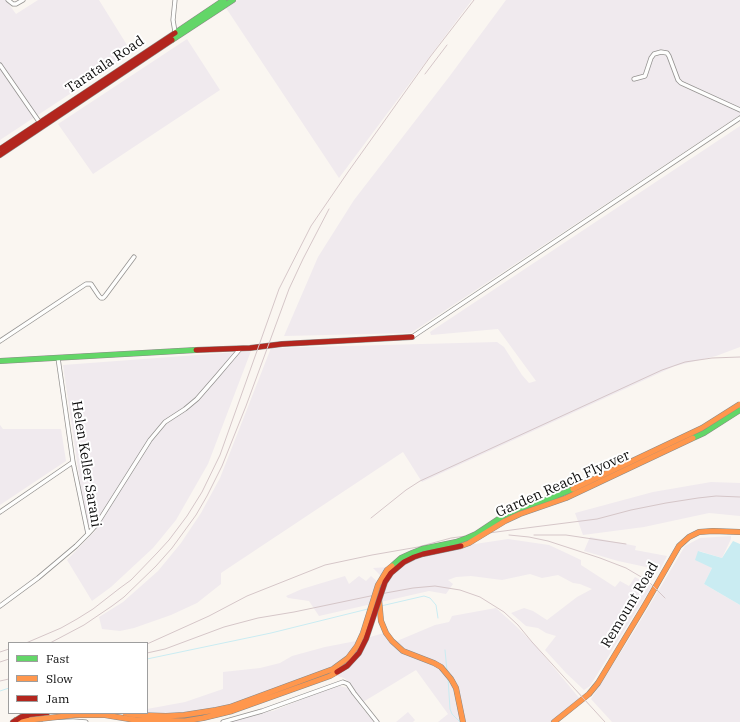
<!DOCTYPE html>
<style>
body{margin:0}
#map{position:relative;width:740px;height:722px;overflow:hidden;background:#faf6f1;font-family:"IBM Plex Serif",serif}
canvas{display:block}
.legend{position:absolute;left:8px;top:642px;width:140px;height:72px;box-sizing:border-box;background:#fff;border:1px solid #9e9e9e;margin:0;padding:5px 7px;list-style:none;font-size:12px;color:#0d0d0d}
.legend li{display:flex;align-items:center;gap:8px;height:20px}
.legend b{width:20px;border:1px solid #9e9e9e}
</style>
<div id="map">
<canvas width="740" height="722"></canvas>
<ul class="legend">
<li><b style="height:5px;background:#63d668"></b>Fast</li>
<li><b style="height:5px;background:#ff974d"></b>Slow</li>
<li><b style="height:5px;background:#b3261e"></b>Jam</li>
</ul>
</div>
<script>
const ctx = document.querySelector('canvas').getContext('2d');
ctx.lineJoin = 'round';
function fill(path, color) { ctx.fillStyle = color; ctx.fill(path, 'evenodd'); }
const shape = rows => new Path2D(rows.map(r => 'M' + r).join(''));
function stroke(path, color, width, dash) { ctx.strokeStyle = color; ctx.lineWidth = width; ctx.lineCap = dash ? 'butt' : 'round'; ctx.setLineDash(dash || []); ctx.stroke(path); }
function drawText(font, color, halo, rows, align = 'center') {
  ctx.font = font + ' "IBM Plex Serif",serif'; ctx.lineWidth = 4; ctx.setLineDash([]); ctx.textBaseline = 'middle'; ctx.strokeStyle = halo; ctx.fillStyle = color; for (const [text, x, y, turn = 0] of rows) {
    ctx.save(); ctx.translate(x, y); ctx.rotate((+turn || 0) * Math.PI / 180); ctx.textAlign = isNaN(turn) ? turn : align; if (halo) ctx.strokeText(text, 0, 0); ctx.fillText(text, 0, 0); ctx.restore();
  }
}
const industrial = shape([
 [0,0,6,0,16,14,38,0,99,0,132,53,0,140],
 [238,0,472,0,339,178,226,8],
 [506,0,740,0,740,115,411,333,284,336,318,257,354,200,449,77],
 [187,39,220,90,93,174,58,124],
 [740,126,740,347,716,356,675,366,422,482,403,452,221,573,221,584,197,603,171,615,134,628,120,631,102,629,99,617,123,602,158,571,181,543,201,513,220,478,271,348,497,342,504,347,522,375,529,383,536,381,498,329,431,335,430,332],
 [251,351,208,464,176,520,153,548,111,587,92,601,67,560,96,530,86,524,63,365],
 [0,425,3,429,61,429,66,461,0,505],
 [711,482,740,483,740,516,709,513,644,527,583,535,575,513,653,492],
 [731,536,731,539,722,558,699,551,712,568,704,584,740,605,740,722,612,722,591,699,633,633,685,546,700,538],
 [590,537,636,546,635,550,667,556,660,570,618,561,584,551],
 [508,539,549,545,562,551,581,560,581,565,615,587,620,581,629,586,635,577,652,586,590,686,584,690,566,673,545,650,556,636,546,633,538,628,526,626,511,613,524,608,533,611,547,620,577,597,592,589,580,584,573,583,558,575,542,578,530,574,502,580,471,576,456,577,448,580,453,584,446,594,429,591,319,616,309,601,288,598,286,596,302,589,345,576,349,584,359,576,366,581,371,576,380,584,385,580,373,568,404,566,420,550,454,542,474,540,475,544],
 [496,608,516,626,536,646,580,699,552,722,438,722,448,714,416,670,363,702,349,682,344,678,335,675,261,703,212,719,198,722,128,722,131,714,147,713,147,709,185,702,223,689,223,672,260,668,280,663,292,656,325,647,356,641,384,633,397,641,435,625,449,622,452,616],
 [340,686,348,688,363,709,374,722,222,722,263,712,273,711,330,688],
 [408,712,415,720,413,722,396,722]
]);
const water = shape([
 [733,541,740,544,740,605,704,584,712,568,695,560,698,551,722,558]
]);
const stream = shape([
 [381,606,424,596,430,598,436,605,438,618],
 [445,650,447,671],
 [147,659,271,633,368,609],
 [448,678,450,709,452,714,460,722],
 [0,691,9,688]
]);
const street = shape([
 [8,0,13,4,16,4,23,0],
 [175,0,173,20,175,32],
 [0,65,40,123],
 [634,79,645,76,651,58,654,54,661,52,667,53,669,56,678,80,681,83,740,110],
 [412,337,740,118],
 [0,341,86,284,91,284,99,296,101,298,103,298,105,296,134,257],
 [0,512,73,462],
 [88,534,97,524,150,440,165,422,185,409,197,399,217,376,240,349],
 [0,606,38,578,76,546,88,534,73,462,58,358],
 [44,722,73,721,86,722],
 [223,722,262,711,343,682,348,684,354,693,377,722]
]);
const fast = shape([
 [175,33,224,0],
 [172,40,233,0],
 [0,361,196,350]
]);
const slow = shape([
 [379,599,381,621,386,633,392,641,403,651,434,663,441,667,451,679,456,688,463,722],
 [16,720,21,721,30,720],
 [554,722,589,694,598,683,645,605,679,546,689,537,699,532,713,531,740,532]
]);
const jam = shape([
 [0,149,175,33],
 [0,155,172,40],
 [196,350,250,348,282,344,412,337],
 [13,722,21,717,29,715,47,713]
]);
const rail = shape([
 [425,74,447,45],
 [371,518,406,490,420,481,662,370,685,362,712,358,740,357],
 [509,535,529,537,548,541,600,558,626,568,648,581,665,598],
 [534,535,566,535,626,544],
 [26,643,61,628,77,619,93,609,120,588,131,580,158,552,169,540,187,516,202,492,220,455,279,289,311,226,348,172,430,57,474,0],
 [50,643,84,625,112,606,124,597,156,566,172,548,196,515,207,496,222,466,246,406,289,289,303,259,329,209],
 [147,644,209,616,247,596,325,565,372,555,418,547,451,538,534,527,597,519,631,510,666,503,698,498,716,496,740,497],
 [0,652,9,649],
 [147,653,165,649,224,627,258,618,294,612,380,594,413,588,435,586,460,590,480,597,504,612,518,625,532,642,605,722],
 [0,662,9,659],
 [0,681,9,679]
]);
const fastBridge = shape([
 [693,438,704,433,740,410],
 [392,566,401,558,412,553,422,549,456,542,467,538,476,534,503,516,518,509,551,498,573,489]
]);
const slowBridge = shape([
 [573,489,702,428,740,404],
 [461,546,469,543,505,521,520,514,566,498,693,438],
 [125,713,136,715,166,716,184,715,216,710,230,707,333,669,348,658,357,646,363,633,378,585,387,570,392,566],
 [30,720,75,715,105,715,135,720,185,721,203,718,232,711,330,676,337,672]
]);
const jamBridge = shape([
 [337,672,347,666,359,653,366,639,385,582,391,573,404,562,414,557,423,554,461,546]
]);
const streetNames = [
 ["Taratala Road",105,65,-34],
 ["Helen Keller Sarani",86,464,81],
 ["Garden Reach Flyover",563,484,-24],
 ["Remount Road",630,605,-59]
];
fill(industrial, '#f0eaee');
fill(water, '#caecf2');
stroke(stream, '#caecf2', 1);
stroke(street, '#949290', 5);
stroke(fast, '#8a8986', 6);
stroke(slow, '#8a8986', 6);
stroke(jam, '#8a8986', 6);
stroke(street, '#fefefd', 3.5);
stroke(fast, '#63d668', 5);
stroke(slow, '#ff974d', 5);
stroke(jam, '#b3261e', 5);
stroke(rail, '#d5c6c8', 1);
stroke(fastBridge, '#8a8986', 6, []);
stroke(slowBridge, '#8a8986', 6, []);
stroke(jamBridge, '#8a8986', 6, []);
stroke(fastBridge, '#63d668', 5);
stroke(slowBridge, '#ff974d', 5);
stroke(jamBridge, '#b3261e', 5);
drawText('14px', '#0d0d0d', '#fff', streetNames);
</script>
